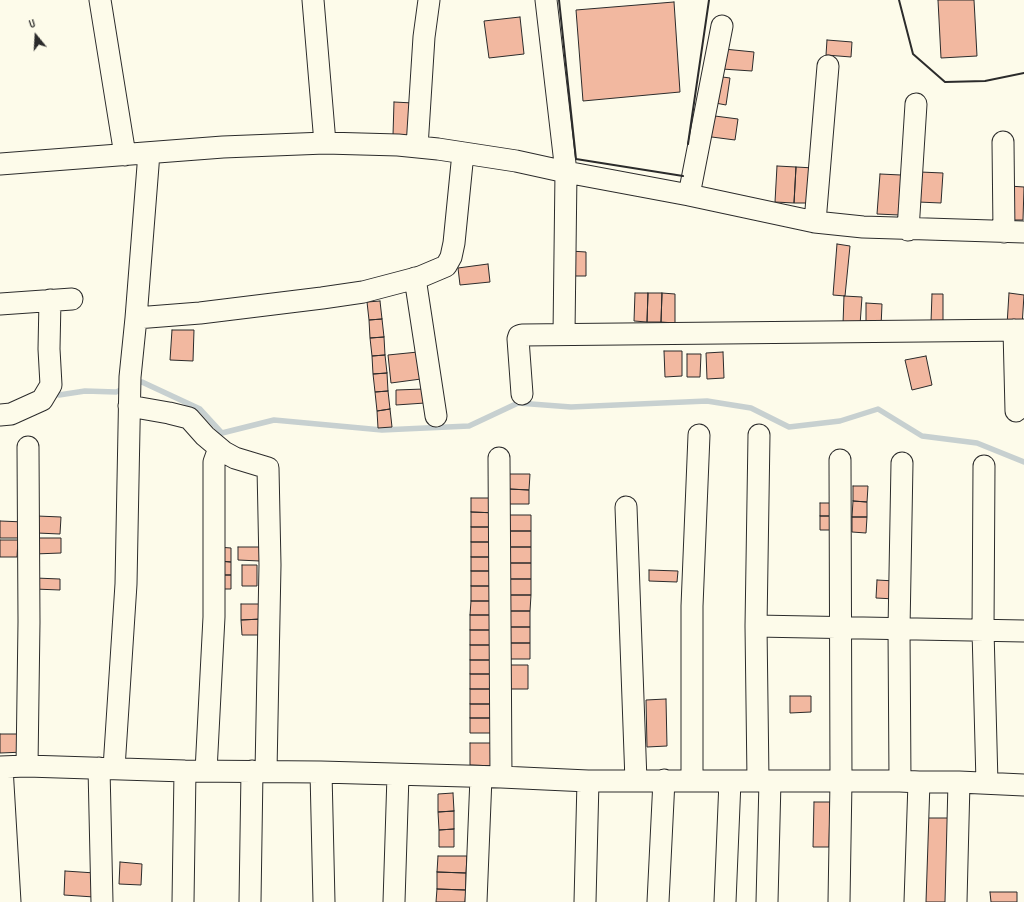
<!DOCTYPE html>
<style>
body{margin:0}
#map{position:relative;width:1024px;height:902px;overflow:hidden;background:#fdfbea;font-family:"Sofia Sans Condensed",sans-serif}
canvas{display:block}
.north{position:absolute;left:16px;top:16px;width:40px;height:40px;-webkit-text-stroke:3px #fdfbea;paint-order:stroke;rotate:342deg;font-size:11px;font-weight:700;line-height:16px;text-align:center;color:#2b2b2b}
.north::after{content:'';display:block;margin:auto;width:14px;height:18px;background:#2b2b2b;clip-path:polygon(50% 0,100% 100%,50% 72%,0 100%)}
</style>
<div id="map">
<canvas width="1024" height="902"></canvas>
<div class="north">U</div>
</div>
<script>
const ctx = document.querySelector('canvas').getContext('2d');
ctx.lineJoin = 'round';
const shape = rows => new Path2D(rows.map(r => 'M' + r).join(''));
function stroke(path, color, width, dash) { ctx.strokeStyle = color; ctx.lineWidth = width; ctx.lineCap = dash ? 'butt' : 'round'; ctx.setLineDash(dash || []); ctx.stroke(path); }
function fill(path, color) { ctx.fillStyle = color; ctx.fill(path, 'evenodd'); }
const stream = shape([
 [134,385,142,382,200,409,222,433,274,420,382,430,469,426,518,403,571,407,707,401,751,408,789,427,840,421,878,409,922,436,977,443,1024,462],
 [59,395,85,391,116,392,126,388]
]);
const building = shape([
 [938,0,974,0,977,56,941,58,938,0],
 [674,2,680,92,583,101,576,10,674,2],
 [520,17,524,54,489,58,484,21,520,17],
 [827,40,852,42,851,57,826,55,827,40],
 [724,49,754,52,752,71,722,69,724,49],
 [715,76,730,78,726,105,710,102,715,76],
 [394,102,413,103,413,136,393,135,394,102],
 [707,115,738,119,735,140,704,136,707,115],
 [777,166,796,167,794,203,775,202,777,166],
 [796,167,814,168,812,203,794,203,796,167],
 [920,172,943,173,941,203,918,202,920,172],
 [880,174,901,175,899,215,877,214,880,174],
 [1009,186,1024,187,1023,220,1008,220,1009,186],
 [837,244,850,246,845,296,833,295,837,244],
 [570,251,586,252,586,276,570,276,570,251],
 [488,264,490,282,460,285,458,268,488,264],
 [635,293,648,293,647,322,634,321,635,293],
 [648,293,662,293,661,322,647,322,648,293],
 [662,293,675,294,675,323,661,322,662,293],
 [1009,293,1024,295,1022,326,1007,325,1009,293],
 [932,294,943,294,943,322,931,322,932,294],
 [844,296,862,297,860,325,843,324,844,296],
 [380,301,382,319,369,320,367,302,380,301],
 [866,303,882,304,881,327,866,326,866,303],
 [382,319,384,337,370,338,369,320,382,319],
 [172,330,194,330,193,361,170,360,172,330],
 [384,337,385,355,372,356,370,338,384,337],
 [664,351,682,351,682,376,665,377,664,351],
 [418,352,421,379,391,383,388,355,418,352],
 [723,352,724,378,707,379,706,353,723,352],
 [687,354,701,354,700,377,687,377,687,354],
 [385,355,387,373,373,374,372,356,385,355],
 [926,356,932,385,912,390,905,360,926,356],
 [387,373,388,391,375,392,373,374,387,373],
 [424,389,425,403,396,405,396,390,424,389],
 [388,391,390,409,377,411,375,392,388,391],
 [390,409,392,427,378,428,377,411,390,409],
 [509,474,530,474,529,490,509,489,509,474],
 [853,486,868,486,867,502,853,501,853,486],
 [509,489,529,490,529,504,509,504,509,489],
 [471,498,498,498,498,513,471,512,471,498],
 [853,501,867,502,867,517,852,517,853,501],
 [820,503,832,503,832,516,820,516,820,503],
 [471,512,498,513,498,527,471,527,471,512],
 [509,515,531,515,531,531,509,531,509,515],
 [37,516,61,517,60,534,37,533,37,516],
 [820,516,832,516,831,530,820,530,820,516],
 [852,517,867,517,866,533,852,532,852,517],
 [0,521,24,522,23,538,0,538,0,521],
 [471,527,498,527,498,542,471,542,471,527],
 [509,531,531,531,531,547,509,547,509,531],
 [33,538,61,538,61,553,34,554,33,538],
 [0,540,18,540,17,557,0,557,0,540],
 [471,542,498,542,498,557,471,557,471,542],
 [218,547,231,548,231,562,218,561,218,547],
 [238,547,260,547,260,561,238,560,238,547],
 [509,547,531,547,531,563,509,563,509,547],
 [471,557,498,557,498,571,471,571,471,557],
 [218,561,231,562,231,575,218,575,218,561],
 [509,563,531,563,531,579,509,579,509,563],
 [242,565,257,565,257,586,242,586,242,565],
 [649,570,678,571,677,582,649,581,649,570],
 [471,571,498,571,498,586,471,586,471,571],
 [218,575,231,575,231,589,217,589,218,575],
 [35,578,60,579,60,590,34,589,35,578],
 [509,579,531,579,531,595,509,595,509,579],
 [877,580,895,581,895,599,876,598,877,580],
 [471,586,498,586,498,601,471,601,471,586],
 [509,595,531,595,530,611,509,611,509,595],
 [471,601,498,601,497,615,470,615,471,601],
 [241,604,262,604,262,619,241,620,241,604],
 [509,611,530,611,530,627,509,627,509,611],
 [470,615,497,615,497,630,470,630,470,615],
 [262,619,262,635,242,635,241,620,262,619],
 [509,627,530,627,530,643,509,643,509,627],
 [470,630,497,630,497,645,470,645,470,630],
 [509,643,530,643,530,659,508,659,509,643],
 [470,645,497,645,497,660,470,660,470,645],
 [470,660,497,660,497,674,470,674,470,660],
 [506,665,528,665,528,689,506,689,506,665],
 [470,674,497,674,497,689,470,689,470,674],
 [470,689,497,689,497,704,470,704,470,689],
 [790,696,811,696,811,712,790,713,790,696],
 [666,699,667,746,647,747,646,700,666,699],
 [470,704,497,704,496,718,470,718,470,704],
 [470,718,496,718,496,733,470,733,470,718],
 [0,734,25,734,25,752,0,753,0,734],
 [470,743,496,743,496,766,470,765,470,743],
 [453,793,454,811,438,812,438,794,453,793],
 [814,802,830,802,829,847,813,847,814,802],
 [454,811,454,829,439,830,438,812,454,811],
 [926,818,955,818,952,902,924,902,926,818],
 [454,829,454,847,439,847,439,830,454,829],
 [438,856,467,856,466,873,437,872,438,856],
 [120,862,142,864,141,885,119,884,120,862],
 [65,871,95,873,94,897,64,895,65,871],
 [437,872,466,873,466,890,437,889,437,872],
 [437,889,466,890,465,902,436,902,437,889],
 [990,892,1017,892,1017,902,991,902,990,892]
]);
const minor = shape([
 [100,0,125,155],
 [313,0,325,143],
 [546,0,566,172,564,334],
 [1003,142,1004,232],
 [417,147,424,37,429,0],
 [0,164,223,147,325,143,398,145,438,149,516,161,566,172,689,195,815,222,863,227,1024,232],
 [689,195,722,26],
 [815,222,828,66],
 [908,230,916,104],
 [415,278,436,416],
 [0,304,72,299],
 [136,318,200,313,322,298,363,292,420,277,446,266,451,257,454,243,463,153],
 [1014,330,1016,411],
 [522,394,518,339,519,336,522,335,1024,330],
 [129,406,169,413,189,418,205,436,224,452,235,458,268,468,270,565,266,771],
 [0,415,11,414,42,400,51,385,49,349,50,300],
 [499,458,501,777],
 [984,466,983,630,987,783],
 [626,507,636,781],
 [756,626,1024,631],
 [27,766,29,622,28,447],
 [0,767,27,766,185,771,321,772,501,777,588,781,900,781,919,782,959,782,1024,785],
 [2,767,10,902],
 [99,768,102,902],
 [114,768,126,584,130,377,136,318,149,153],
 [206,771,214,617,214,462,219,448],
 [321,772,324,902],
 [758,780,756,626,759,435],
 [692,781,692,606,699,435],
 [900,781,899,629,902,463],
 [183,902,185,771],
 [250,902,252,771],
 [394,902,398,775],
 [476,902,481,777],
 [585,902,588,781],
 [658,902,664,780],
 [725,902,730,781],
 [767,902,770,781],
 [839,902,841,781,840,460],
 [915,902,919,782],
 [956,902,959,782]
]);
const wall = shape([
 [559,0,576,159,683,176],
 [899,0,913,54,945,82,985,81,1024,73],
 [688,144,709,0]
]);
stroke(stream, '#c7d0d0', 5.5);
fill(building, '#f2b8a0');
stroke(building, '#2b2b2b', 1);
stroke(minor, '#2b2b2b', 23);
stroke(minor, '#fdfbea', 21);
stroke(wall, '#2b2b2b', 2);
</script>
